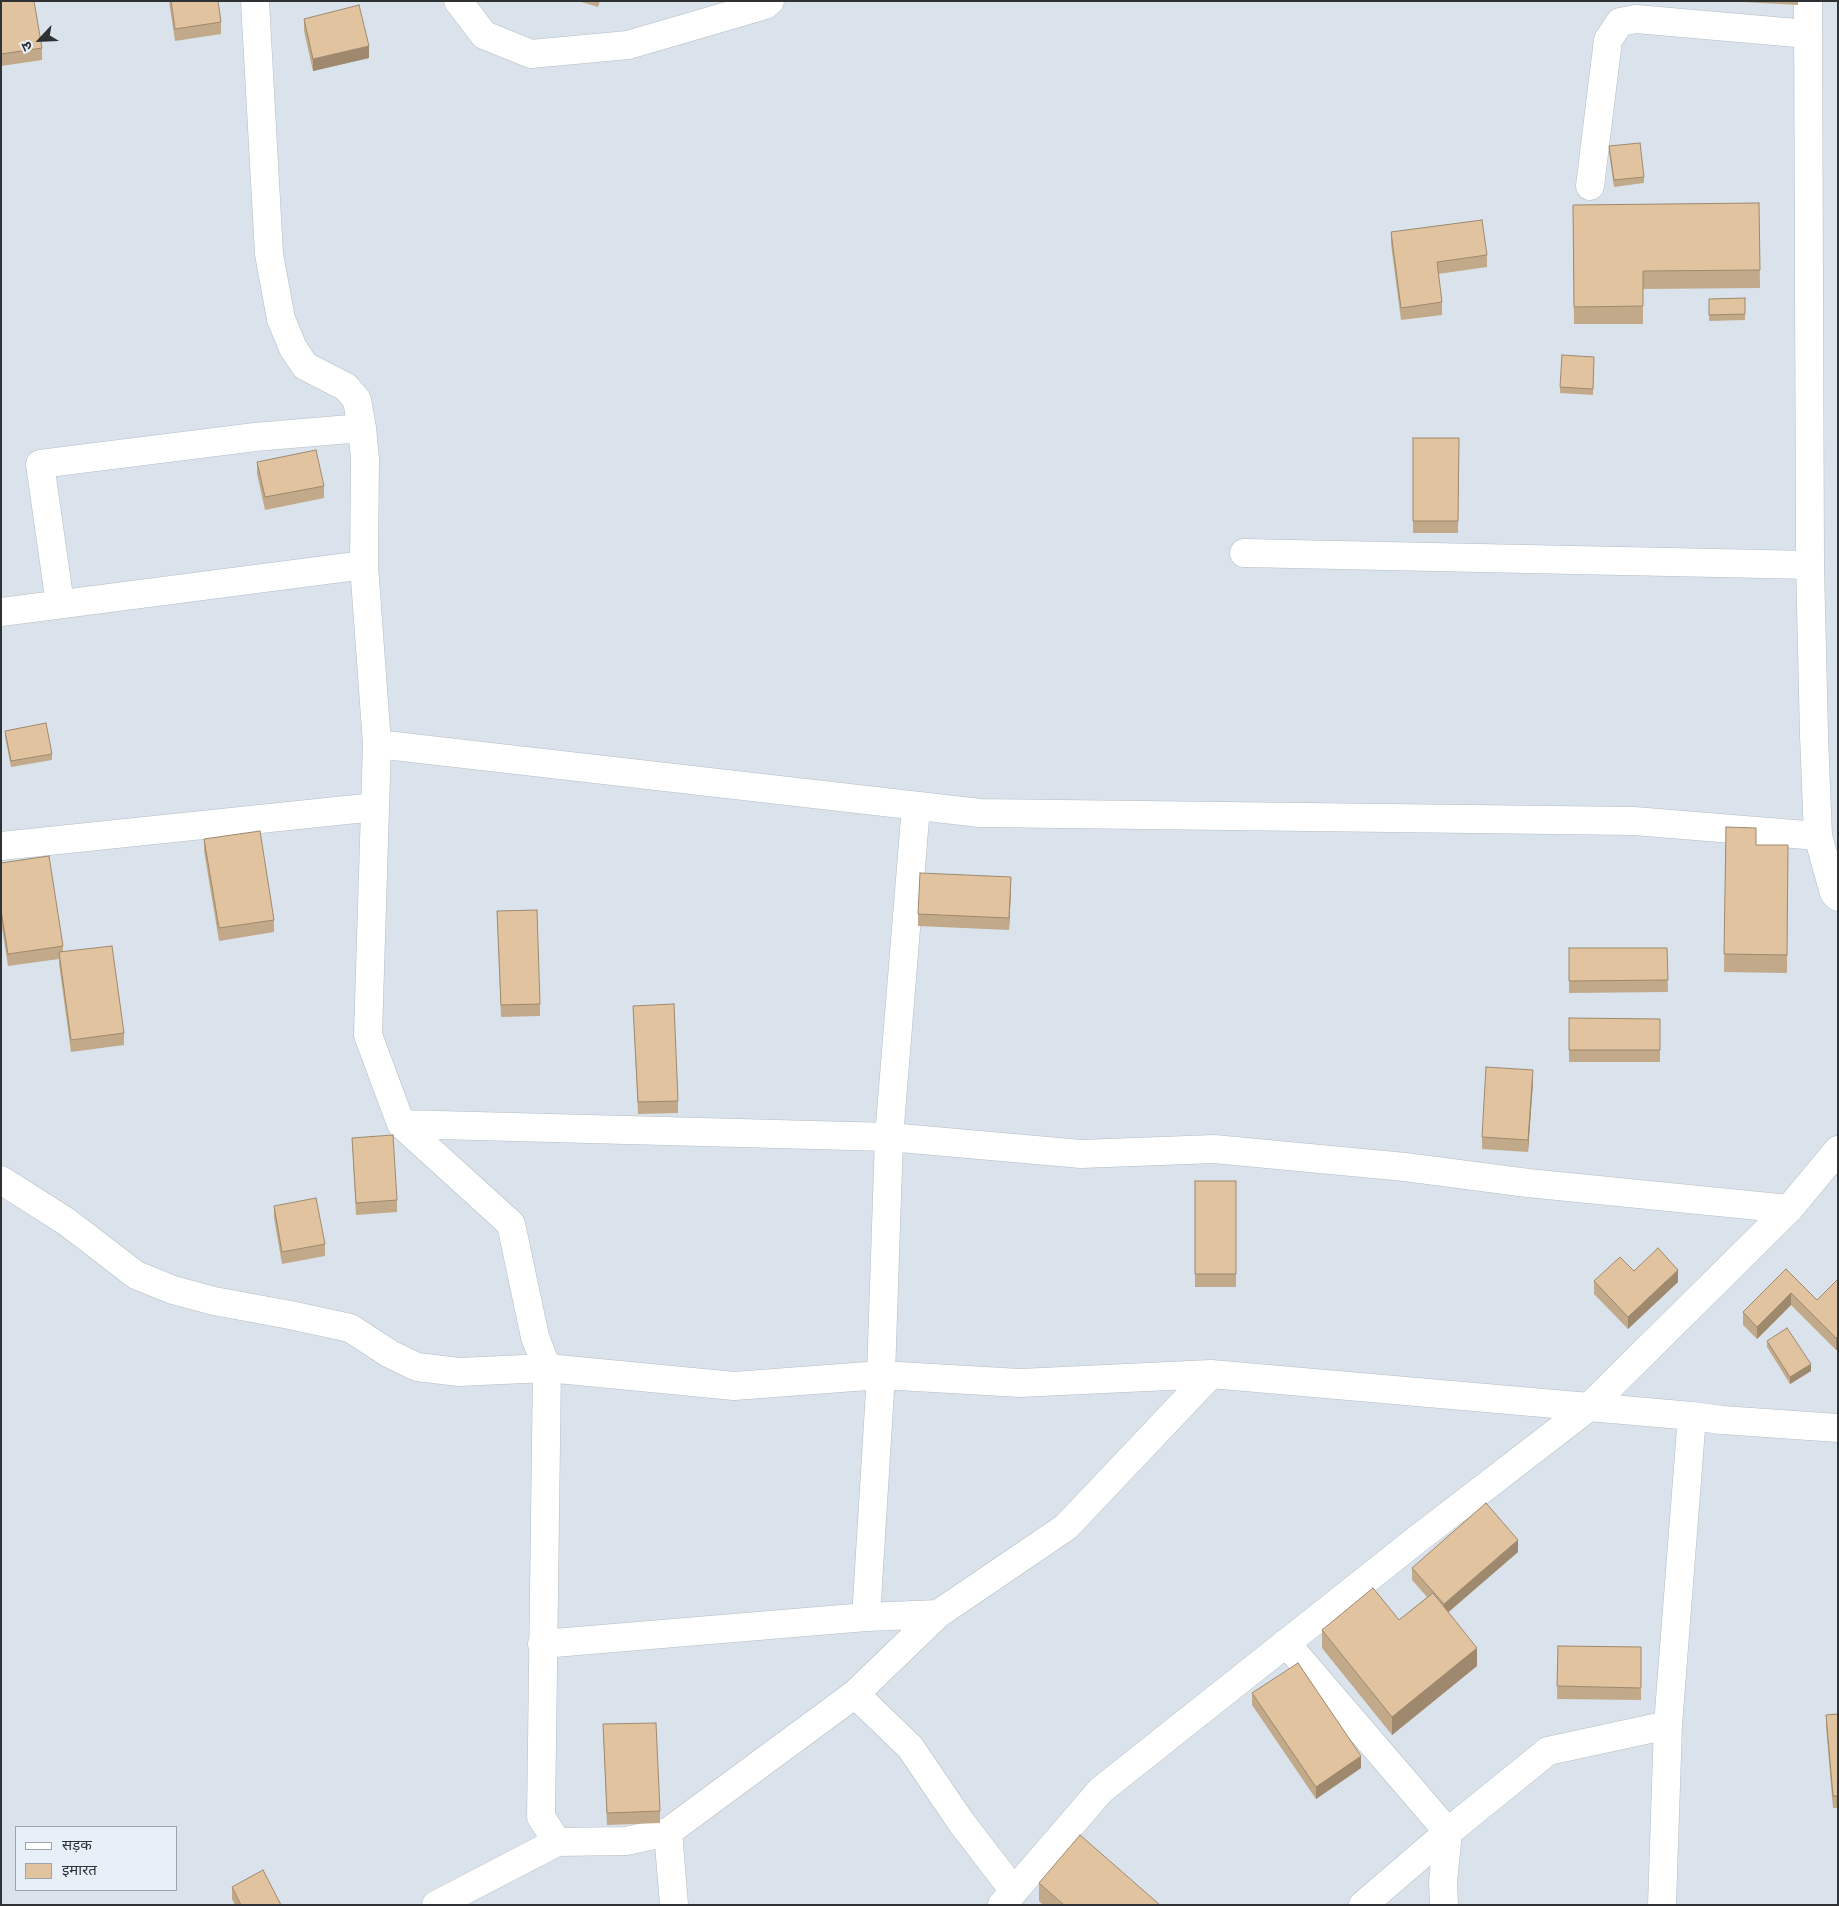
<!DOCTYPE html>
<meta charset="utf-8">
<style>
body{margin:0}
#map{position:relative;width:1839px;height:1906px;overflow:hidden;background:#dae3eb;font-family:Arial,"Noto Sans Devanagari",sans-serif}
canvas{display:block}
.frame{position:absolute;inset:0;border:2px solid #2e3235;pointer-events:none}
.legend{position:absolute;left:15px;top:1826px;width:162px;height:65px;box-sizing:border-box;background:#e7f0f8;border:1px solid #9da4aa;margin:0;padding:6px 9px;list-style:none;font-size:15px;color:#2e3235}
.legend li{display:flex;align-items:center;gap:10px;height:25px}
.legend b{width:25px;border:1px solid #9da4aa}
.north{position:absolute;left:15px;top:15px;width:50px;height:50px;-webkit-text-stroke:4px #e7f0f8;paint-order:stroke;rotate:245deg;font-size:14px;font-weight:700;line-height:20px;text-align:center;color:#2e3235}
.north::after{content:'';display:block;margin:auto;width:18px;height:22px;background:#2e3235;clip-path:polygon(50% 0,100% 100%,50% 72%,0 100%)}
</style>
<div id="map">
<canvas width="1839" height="1906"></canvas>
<div class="frame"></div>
<ul class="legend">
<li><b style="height:6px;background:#fff"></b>सड़क</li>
<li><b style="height:14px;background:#e1c49f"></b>इमारत</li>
</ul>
<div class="north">उ</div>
</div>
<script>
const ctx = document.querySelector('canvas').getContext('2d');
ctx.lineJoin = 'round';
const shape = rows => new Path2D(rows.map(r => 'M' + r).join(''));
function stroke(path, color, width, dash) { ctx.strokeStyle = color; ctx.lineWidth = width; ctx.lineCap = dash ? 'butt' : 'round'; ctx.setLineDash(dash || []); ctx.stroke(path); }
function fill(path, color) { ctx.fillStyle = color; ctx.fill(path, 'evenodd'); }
const minor = shape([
 [255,1,269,254,281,319,293,348,305,366,346,387,357,400,362,428,365,459,364,565,377,744,368,1035,401,1124,511,1224,535,1337,547,1368,734,1386,881,1375,1020,1383,1211,1374],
 [458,1,484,35,531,54,628,45,765,5,770,1],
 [1808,1,1810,565,1814,735,1818,836,1834,893,1838,897],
 [1590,186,1608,40,1620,22,1636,19,1808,34],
 [1244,553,1810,565],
 [60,604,40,464,255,437,362,428],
 [1,612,364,565],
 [377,744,980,813,1634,821,1818,836],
 [1,846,375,807],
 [401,1124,889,1137,1081,1154,1214,1149,1405,1167,1528,1183,1789,1209],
 [1,1180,67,1222,136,1275,173,1290,214,1301,290,1315,350,1328,390,1354,417,1367,459,1372,547,1368,541,1817,557,1842,626,1841,668,1832],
 [866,1617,881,1375,889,1137,916,806],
 [1286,1643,1448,1832,1443,1882,1444,1905],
 [542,1644,866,1617,938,1614],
 [855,1694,938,1614,1066,1527,1211,1374,1692,1416,1722,1420,1838,1428],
 [436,1905,557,1842],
 [674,1905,668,1832,855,1694,910,1747,961,1822,1014,1891],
 [1363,1905,1448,1832,1548,1751,1668,1725,1692,1416],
 [1662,1905,1668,1725]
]);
const tertiary = shape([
 [1002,1905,1101,1790,1415,1541,1589,1407,1789,1209,1838,1150]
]);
const wall = shape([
 [1,1,42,48,42,60,1,66],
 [169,1,218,1,221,22,221,34,175,41],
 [578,1,600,1,598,7],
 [1724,1,1798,1,1798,5],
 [304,19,369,58,313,71,304,31],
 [1609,146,1644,177,1644,183,1614,187,1609,152],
 [1759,203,1760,288,1643,289,1643,324,1574,324,1573,205],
 [1391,232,1487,255,1487,267,1438,274,1442,302,1442,315,1401,320,1391,244],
 [1745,298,1745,320,1709,321,1709,299],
 [1594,357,1593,395,1560,393,1560,387],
 [1413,438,1459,438,1458,533,1413,533],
 [257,462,324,486,324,498,265,510,257,474],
 [5,731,52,754,52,760,11,767,5,737],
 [1726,827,1756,845,1788,845,1787,973,1724,972],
 [204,839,274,920,274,932,219,941,204,851],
 [1,863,63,946,63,952,124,1033,124,1045,71,1052,59,964,59,959,8,966,1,922],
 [1011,889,1009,930,918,926,918,914],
 [497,911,540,1004,540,1016,501,1017],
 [1569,948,1667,948,1668,992,1569,993],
 [633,1006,678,1101,678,1113,638,1114],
 [1569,1018,1660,1019,1660,1062,1569,1062],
 [1533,1082,1528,1152,1482,1149,1482,1137],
 [352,1138,397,1200,397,1212,356,1215],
 [1195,1181,1236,1181,1236,1287,1195,1287],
 [274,1206,325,1244,325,1256,282,1264,274,1218],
 [1786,1269,1817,1300,1838,1279,1838,1349,1836,1350,1791,1305,1757,1339,1743,1325,1743,1312],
 [1594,1281,1678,1282,1628,1329,1594,1294],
 [1767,1341,1811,1371,1790,1384,1767,1347],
 [1518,1552,1448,1612,1477,1666,1392,1735,1322,1648,1322,1630,1399,1620,1427,1597,1412,1580,1412,1568],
 [1558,1646,1641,1647,1641,1700,1557,1699],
 [1252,1693,1361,1768,1316,1799,1252,1705],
 [1838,1714,1838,1808,1833,1808,1826,1727,1826,1715],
 [603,1724,660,1811,660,1823,607,1825],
 [1039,1883,1160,1905,1043,1905,1039,1901],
 [232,1887,281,1905,235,1905,232,1899]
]);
const shadedWall = shape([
 [369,46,369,58,313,71,313,59],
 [1011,877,1011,889,1009,930,1009,918],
 [1533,1070,1533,1082,1528,1152,1528,1140],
 [1678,1270,1678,1282,1628,1329,1628,1317],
 [1791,1293,1791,1305,1757,1339,1757,1327],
 [1838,1337,1838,1349,1836,1350,1836,1338],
 [1811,1364,1811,1371,1790,1384,1790,1377],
 [1518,1540,1518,1552,1444,1616,1444,1604],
 [1477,1648,1477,1666,1392,1735,1392,1717],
 [1361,1756,1361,1768,1316,1799,1316,1787]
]);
const building = shape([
 [1,1,34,1,42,48,1,54,1,1],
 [171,1,218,1,221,22,175,29,171,1],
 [359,5,369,46,313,59,304,19,359,5],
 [1640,143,1644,177,1614,180,1609,146,1640,143],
 [1759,203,1760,270,1643,271,1643,306,1574,307,1573,205,1759,203],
 [1482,220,1487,255,1437,262,1442,302,1401,308,1391,232,1482,220],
 [1745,298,1745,314,1709,315,1709,299,1745,298],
 [1562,355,1594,357,1593,389,1560,387,1562,355],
 [1413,438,1459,438,1458,521,1413,521,1413,438],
 [316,450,324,486,265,497,257,462,316,450],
 [46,723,52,754,11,761,5,731,46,723],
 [1726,827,1756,828,1756,845,1788,845,1787,955,1724,954,1726,827],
 [260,831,274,920,219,928,204,839,260,831],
 [49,856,63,946,8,954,1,910,1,863,49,856],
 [920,873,1011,877,1009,918,918,914,920,873],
 [537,910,540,1004,501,1005,497,911,537,910],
 [112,946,124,1033,71,1040,59,952,112,946],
 [1569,948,1667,948,1668,980,1569,981,1569,948],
 [674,1004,678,1101,638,1102,633,1006,674,1004],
 [1569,1018,1660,1019,1660,1050,1569,1050,1569,1018],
 [1486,1067,1533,1070,1528,1140,1482,1137,1486,1067],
 [393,1135,397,1200,356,1203,352,1138,393,1135],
 [1195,1181,1236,1181,1236,1274,1195,1274,1195,1181],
 [316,1198,325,1244,282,1252,274,1206,316,1198],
 [1658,1248,1678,1270,1628,1317,1594,1281,1620,1257,1634,1271,1658,1248],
 [1786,1269,1817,1300,1838,1279,1838,1337,1836,1338,1791,1293,1757,1327,1743,1312,1786,1269],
 [1787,1328,1811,1364,1790,1377,1767,1341,1787,1328],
 [1486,1503,1518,1540,1444,1604,1412,1568,1486,1503],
 [1373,1588,1399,1620,1433,1593,1477,1648,1392,1717,1322,1630,1373,1588],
 [1558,1646,1641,1647,1641,1688,1557,1686,1558,1646],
 [1298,1663,1361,1756,1316,1787,1252,1693,1298,1663],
 [1838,1714,1838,1796,1833,1796,1826,1715,1838,1714],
 [656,1723,660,1811,607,1813,603,1724,656,1723],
 [1080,1835,1160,1905,1064,1905,1039,1883,1080,1835],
 [263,1870,281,1905,241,1905,232,1887,263,1870]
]);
stroke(minor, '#b3bcc3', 29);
stroke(tertiary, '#b3bcc3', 29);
stroke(minor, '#fff', 28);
stroke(tertiary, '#fff', 28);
fill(wall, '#c2a989');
fill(shadedWall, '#9e896f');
fill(building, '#e1c49f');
stroke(building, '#9e896f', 1);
</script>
